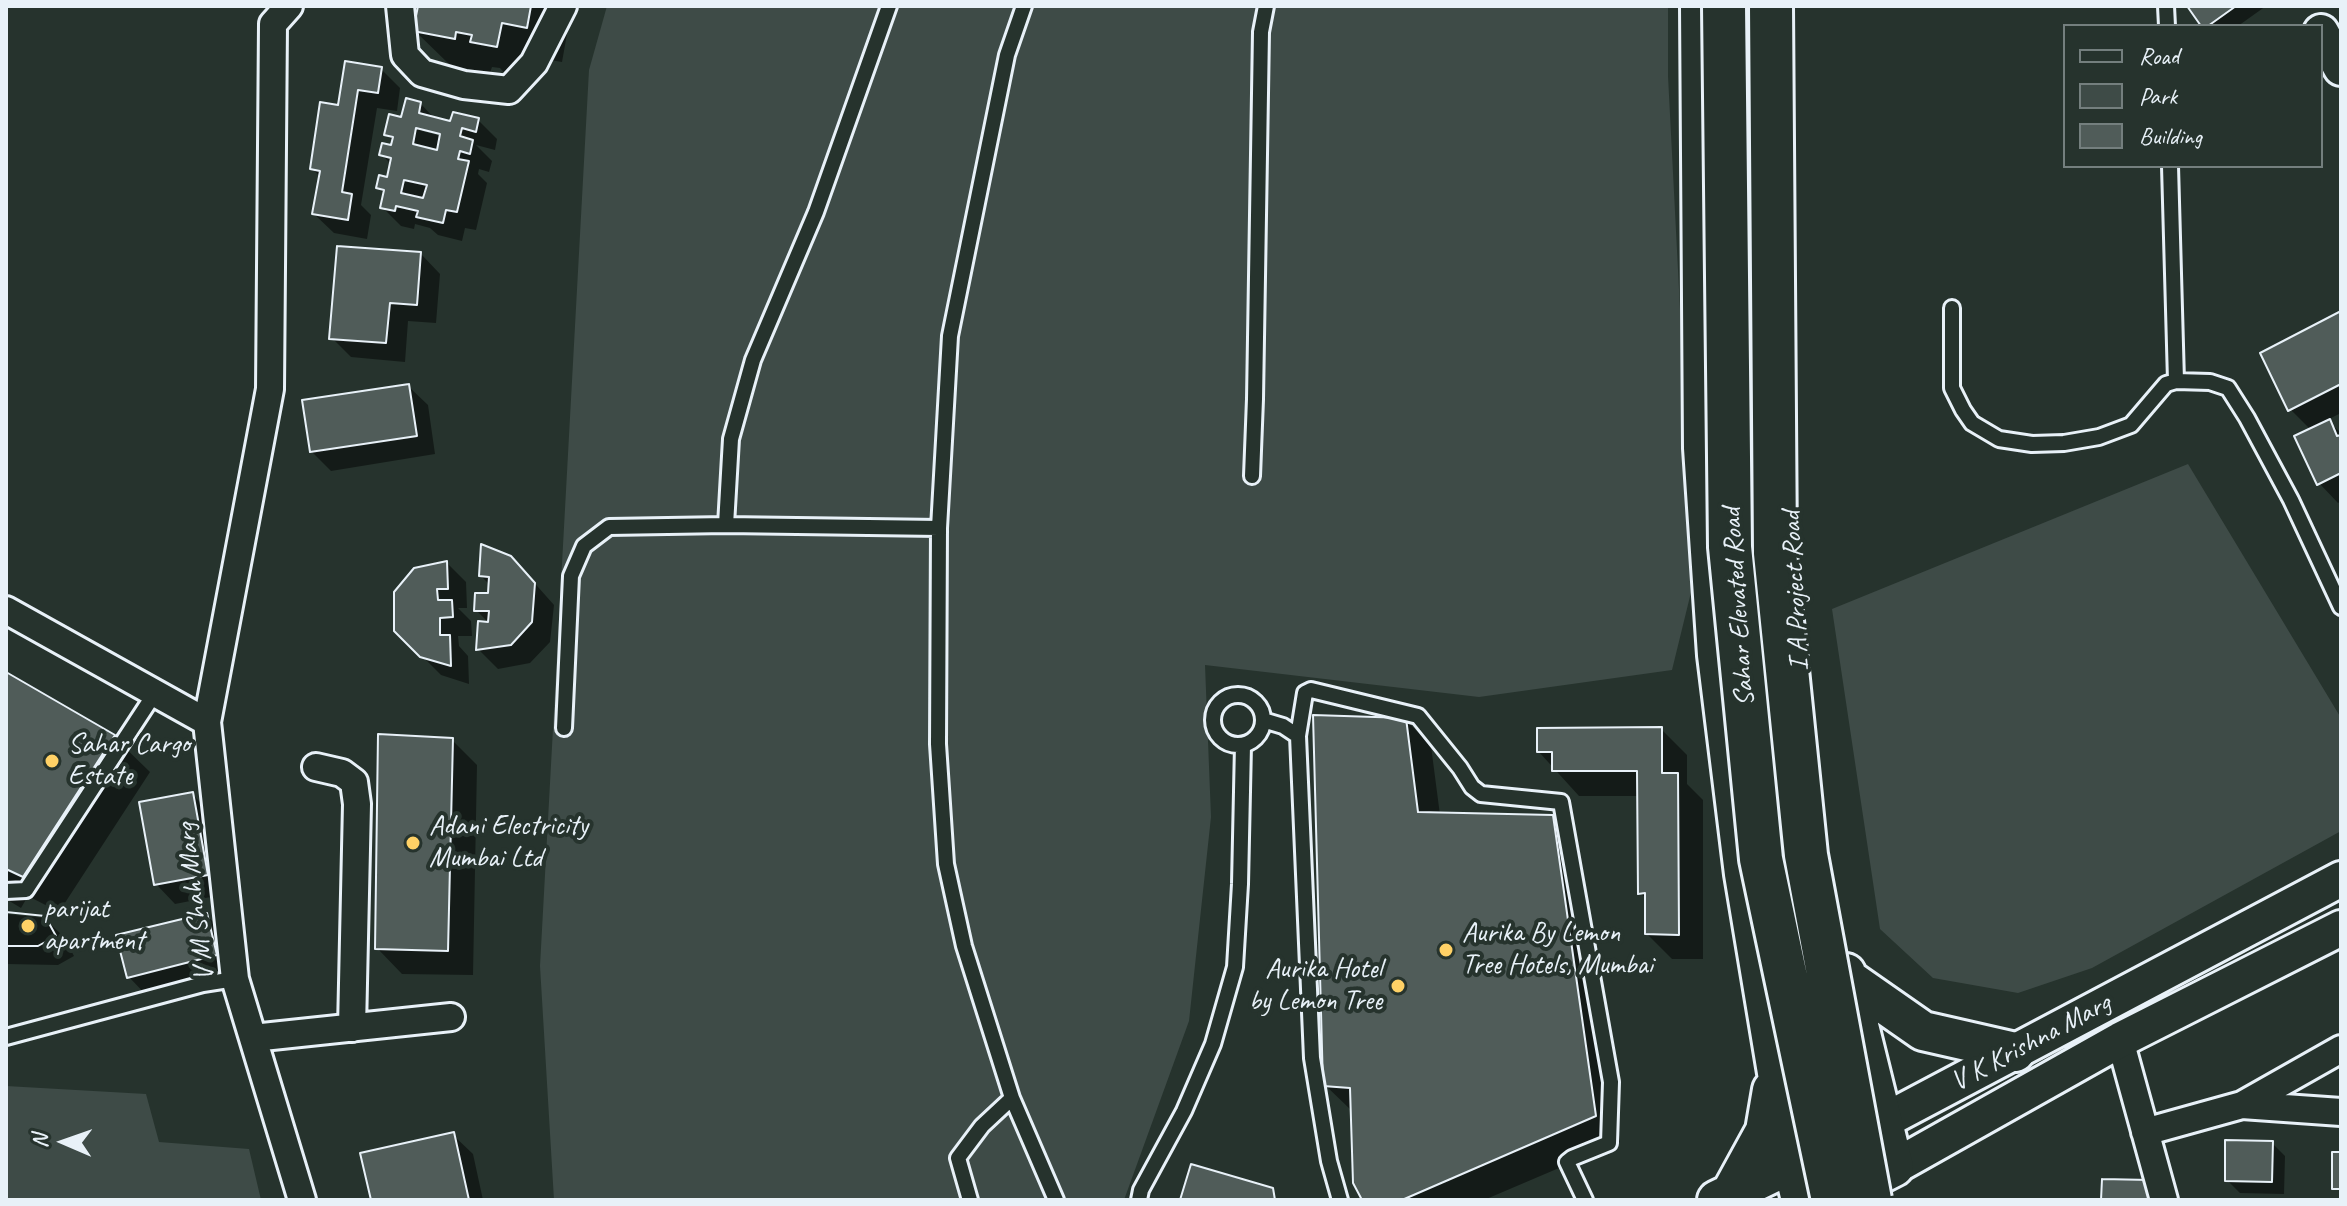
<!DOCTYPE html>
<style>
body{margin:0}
#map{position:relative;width:2347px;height:1206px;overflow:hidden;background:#26332d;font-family:Caveat,sans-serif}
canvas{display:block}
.frame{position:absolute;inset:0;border:8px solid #e8f1f8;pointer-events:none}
.legend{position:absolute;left:2063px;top:24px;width:260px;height:144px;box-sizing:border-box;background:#26332d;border:2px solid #747f7e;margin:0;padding:10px 14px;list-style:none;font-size:24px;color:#e8f1f8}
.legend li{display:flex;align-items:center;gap:16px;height:40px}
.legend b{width:40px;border:2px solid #747f7e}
.north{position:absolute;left:24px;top:1102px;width:80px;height:80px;-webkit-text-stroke:6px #26332d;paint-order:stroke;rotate:272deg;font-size:22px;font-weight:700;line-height:32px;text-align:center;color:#e8f1f8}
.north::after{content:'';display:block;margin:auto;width:28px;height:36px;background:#e8f1f8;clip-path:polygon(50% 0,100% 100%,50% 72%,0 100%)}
</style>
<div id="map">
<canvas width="2347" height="1206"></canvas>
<div class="frame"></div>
<ul class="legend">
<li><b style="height:10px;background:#26332d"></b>Road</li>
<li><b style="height:22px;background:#3e4b47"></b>Park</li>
<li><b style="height:22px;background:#505c59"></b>Building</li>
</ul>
<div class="north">N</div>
</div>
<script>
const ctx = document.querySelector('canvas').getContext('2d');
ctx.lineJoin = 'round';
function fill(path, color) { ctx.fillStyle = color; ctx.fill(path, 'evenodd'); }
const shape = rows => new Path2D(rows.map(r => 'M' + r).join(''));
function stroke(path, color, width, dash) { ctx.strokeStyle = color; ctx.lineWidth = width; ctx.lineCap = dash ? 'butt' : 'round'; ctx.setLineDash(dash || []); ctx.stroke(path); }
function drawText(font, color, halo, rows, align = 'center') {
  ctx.font = font + ' Caveat,sans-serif'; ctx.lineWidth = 8; ctx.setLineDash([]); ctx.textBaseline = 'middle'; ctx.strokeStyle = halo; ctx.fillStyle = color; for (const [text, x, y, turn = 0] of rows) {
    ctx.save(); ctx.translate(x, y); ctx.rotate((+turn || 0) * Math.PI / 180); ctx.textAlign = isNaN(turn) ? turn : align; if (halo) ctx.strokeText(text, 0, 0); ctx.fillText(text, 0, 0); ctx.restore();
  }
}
const green = shape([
 [607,6,1668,6,1668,76,1694,580,1672,670,1479,697,1205,665,1211,817,1189,1021,1124,1200,554,1200,540,966,589,70],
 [2188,464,2341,718,2341,831,2092,968,2018,993,1933,978,1880,929,1832,609],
 [6,1086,146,1094,159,1142,249,1149,261,1200,6,1200]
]);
const shadow = shape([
 [420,6,572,6,562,62,538,58,508,77,500,68,492,67,490,73,451,66,415,31],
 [2189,6,2266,6,2238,26,2203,26],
 [347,63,381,69,400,88,397,111,377,108,361,205,371,215,367,239,334,233,314,214,320,177,312,168,339,108],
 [420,103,436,120,452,123,478,120,497,139,495,150,476,145,492,161,489,172,479,169,478,174,487,183,476,230,465,228,462,241,438,235,430,228,415,224,414,229,401,226,382,207,385,194,378,188,388,179,392,165,381,154,393,148,394,142,386,134],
 [422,127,449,134,448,138,422,131],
 [421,254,440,274,436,323,408,321,405,362,351,357,332,338],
 [2341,314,2341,413,2327,420,2341,433,2341,501,2338,503,2319,483,2311,430,2290,409],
 [408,386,428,405,435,454,331,471,312,452],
 [447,563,466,582,467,608,458,608,471,621,472,636,458,636,459,646,468,656,469,684,441,675,396,630],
 [481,576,530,578,554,605,550,642,530,663,498,669,478,649,490,624,476,610,490,595,490,585],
 [6,675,114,737,150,772,59,912,28,896,21,908,6,899],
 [1406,720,1431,746,1440,815,1552,817,1578,843,1620,1142,1484,1200,1365,1200,1351,1110,1325,1085],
 [1661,729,1687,755,1687,784,1703,800,1703,959,1672,959,1647,934,1647,899,1640,893,1640,796,1579,796,1539,752],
 [452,740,477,765,473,975,402,974,377,948],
 [192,794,212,814,226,894,175,904,156,884],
 [6,914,44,918,64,937,74,956,58,965,6,964],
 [206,915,226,934,236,975,148,997,129,977],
 [453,1135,473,1154,483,1200,373,1200],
 [2272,1143,2285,1156,2284,1194,2240,1193,2227,1180]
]);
const building = shape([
 [418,6,531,6,527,28,502,23,497,47,470,42,472,35,456,32,455,39,413,31,418,6],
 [2187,6,2236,6,2208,26,2201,26,2187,6],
 [345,61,382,67,378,93,358,90,342,192,352,194,348,220,312,214,320,171,310,169,320,102,338,105,345,61],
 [406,98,421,102,419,113,450,121,453,112,479,118,476,132,462,128,460,136,473,140,470,154,460,151,458,159,469,161,457,212,446,210,443,223,416,217,418,211,396,206,395,211,380,208,384,190,376,188,379,175,387,177,391,158,379,155,382,143,391,145,393,137,384,135,389,114,401,117,406,98],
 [416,128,440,134,437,150,413,144,416,128],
 [404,180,427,185,423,198,401,193,404,180],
 [337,246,421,252,417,305,390,303,386,343,329,339,337,246],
 [2341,311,2341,384,2288,411,2260,353,2341,311],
 [409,384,417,436,310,452,302,400,409,384],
 [2330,419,2337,436,2341,435,2341,473,2317,485,2294,436,2330,419],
 [481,544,511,556,535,583,532,622,511,645,476,650,478,621,488,622,489,611,474,611,475,593,488,593,489,577,479,576,481,544],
 [447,561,448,589,437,589,438,600,452,600,453,617,440,618,440,635,450,635,451,666,420,657,394,631,394,592,414,568,447,561],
 [6,672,115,735,23,877,6,869,6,672],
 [1313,715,1406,718,1418,812,1553,815,1596,1116,1402,1200,1362,1200,1353,1183,1350,1088,1323,1086,1313,715],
 [1662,727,1662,773,1678,773,1679,935,1645,934,1645,893,1638,894,1637,771,1552,771,1552,752,1537,752,1537,728,1662,727],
 [378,734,453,738,448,951,375,949,378,734],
 [193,792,208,875,154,885,139,802,193,792],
 [6,912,45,916,56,936,38,946,6,946,6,912],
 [6,912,45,916,56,936,38,946,6,946,6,912],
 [207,913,217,955,127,978,116,935,207,913],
 [454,1132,469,1200,371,1200,360,1153,454,1132],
 [2225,1140,2273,1141,2272,1182,2225,1181,2225,1140],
 [2332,1152,2341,1152,2341,1189,2332,1189,2332,1152],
 [1191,1164,1273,1188,1275,1200,1180,1200,1191,1164],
 [2102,1179,2150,1180,2149,1200,2101,1200,2102,1179]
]);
const service = shape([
 [1024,6,1007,55,950,336,939,528,938,744,946,864,964,946,1012,1098,1056,1200],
 [2166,6,2167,26],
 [2170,166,2176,381],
 [1952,308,1952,388,1963,410,1972,423,1999,439,2032,444,2064,443,2099,437,2131,425,2166,384,2176,381,2210,382,2228,388,2247,418,2291,500,2341,607],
 [1252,476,1255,399,1261,32,1266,6],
 [726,525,731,439,753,360,816,212,889,6],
 '1213 720a25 25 0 1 1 50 0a25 25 0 1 1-50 0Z',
 [1263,720,1283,726,1298,736,1312,1058,1329,1161,1340,1200],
 [564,728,571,576,584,546,609,527,726,525,939,528],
 [1298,736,1305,693,1311,690,1418,716,1460,768,1472,787,1481,794,1561,802,1611,1082,1609,1143,1572,1158,1567,1162,1585,1200],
 [6,891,26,890,155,693],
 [6,1037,203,984,235,979],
 [970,1200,958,1158,982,1126,1012,1098],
 [1139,1200,1141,1190,1184,1111,1213,1044,1235,967,1240,884,1243,745]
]);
const minor = shape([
 [400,6,405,55,422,73,464,85,509,90,534,63,563,6],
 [6,610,207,722,235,979,302,1200],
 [207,722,270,389,273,24,289,6],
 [316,767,342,773,354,782,357,804,352,1028],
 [253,1038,451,1017],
 [2120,1040,2164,1200],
 [2242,1105,2341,1049],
 [2145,1132,2242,1105,2341,1112]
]);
const tertiary = shape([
 [2321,32,2341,68],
 [1884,1121,2341,879],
 [1894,1167,2120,1040,2341,928]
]);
const secondary = shape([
 [1700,6,1703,448,1717,655,1744,874,1792,1163,1801,1200],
 [1847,978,1923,1031,2015,1052],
 [1731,1193,1765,1131,1772,1090],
 [1839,1195,1894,1167,1846,973],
 [1717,1200,1816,1152]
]);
const primaryBridge = shape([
 [1724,6,1730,547,1761,859,1833,1200],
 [1771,6,1775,553,1806,855,1870,1200]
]);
const markers = [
 [52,761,8,"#ffd166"],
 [413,843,8,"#ffd166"],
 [28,926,8,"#ffd166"],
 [1446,950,8,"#ffd166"],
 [1398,986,8,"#ffd166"]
];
const streetNames = [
 ["I A Project Road",1796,591,-93],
 ["Sahar Elevated Road",1739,607,-94],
 ["V M Shah Marg",196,902,-97],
 ["V K Krishna Marg",2031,1043,-28]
];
const poiNames = [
 ["Sahar Cargo",68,745],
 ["Estate",68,777],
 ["Adani Electricity",429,827],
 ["Mumbai Ltd",429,859],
 ["parijat",44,910],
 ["apartment",44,942],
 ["Aurika By Lemon",1462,934],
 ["Tree Hotels, Mumbai",1462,966],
 ["Aurika Hotel",1382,970,"right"],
 ["by Lemon Tree",1382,1002,"right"]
];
fill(green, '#3e4b47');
fill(shadow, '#0007');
fill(building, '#505c59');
stroke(building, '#e8f1f8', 2);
stroke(service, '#e8f1f8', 20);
stroke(minor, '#e8f1f8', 32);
stroke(tertiary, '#e8f1f8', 40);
stroke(secondary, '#e8f1f8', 44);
stroke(service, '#26332d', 14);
stroke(minor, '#26332d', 26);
stroke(tertiary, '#26332d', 34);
stroke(secondary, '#26332d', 38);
stroke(primaryBridge, '#e8f1f8', 48, []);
stroke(primaryBridge, '#26332d', 42);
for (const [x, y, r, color] of markers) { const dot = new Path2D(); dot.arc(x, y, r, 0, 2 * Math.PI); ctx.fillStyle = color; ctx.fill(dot); stroke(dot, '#26332d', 3); }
drawText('28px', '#e8f1f8', '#26332d', streetNames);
drawText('28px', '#e8f1f8', '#26332d', poiNames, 'left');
</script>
